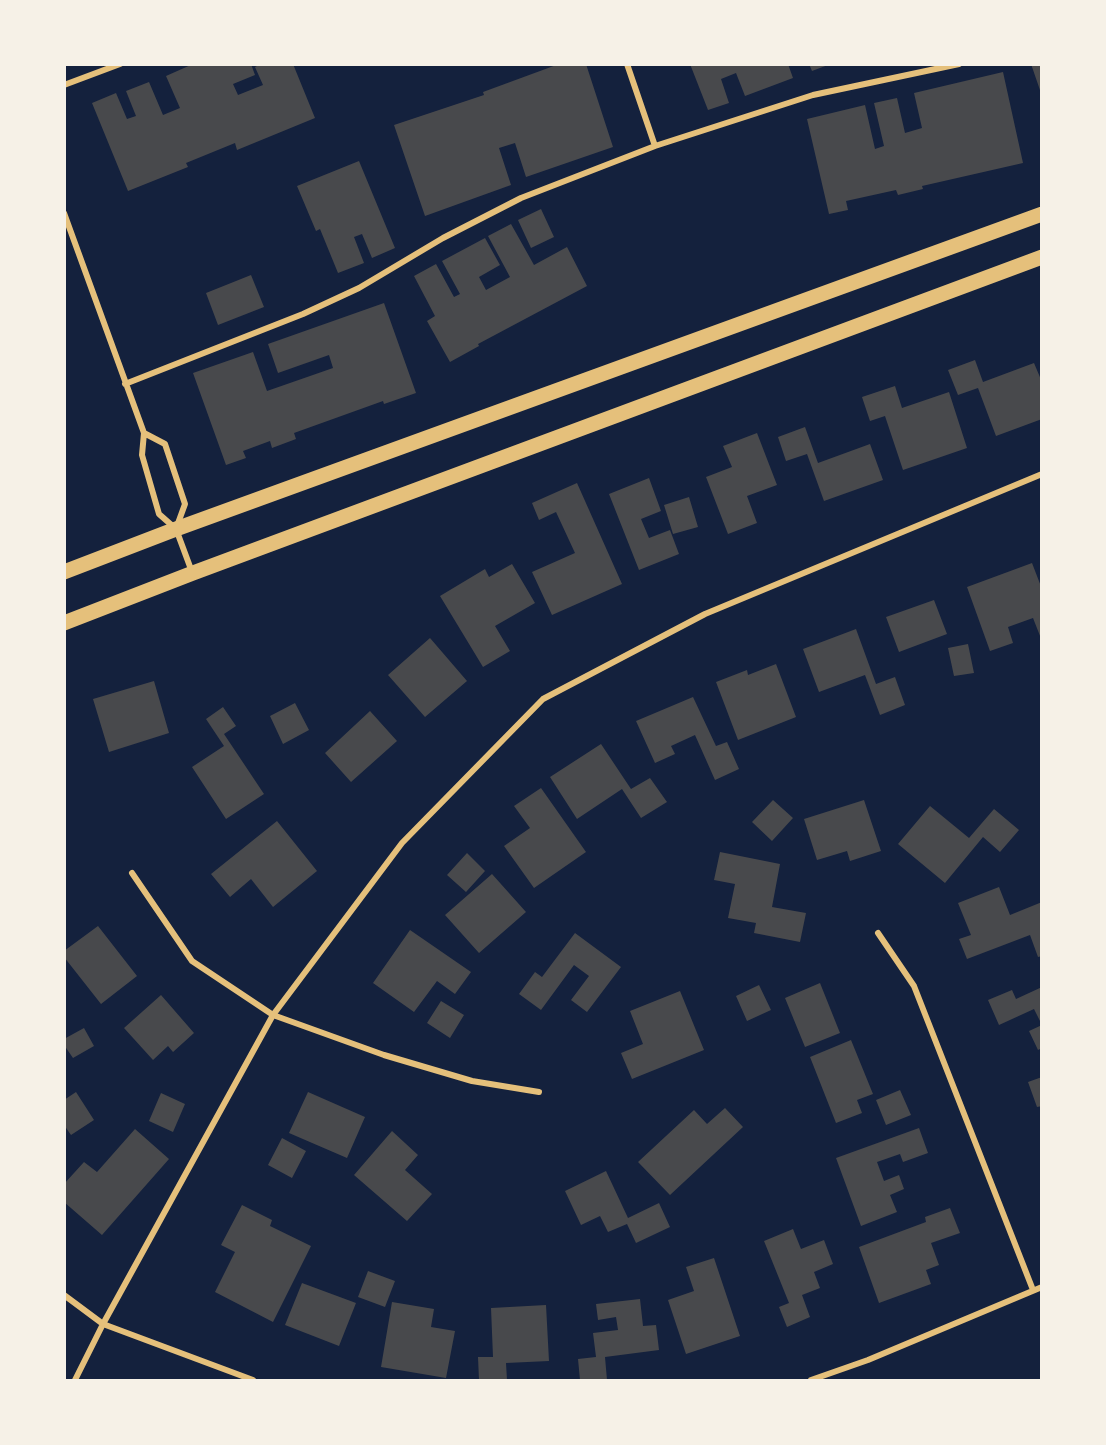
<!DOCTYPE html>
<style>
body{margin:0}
#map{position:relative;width:1106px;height:1445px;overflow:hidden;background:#14213d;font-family:"IBM Plex Sans",sans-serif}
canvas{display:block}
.frame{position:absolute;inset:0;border:66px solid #f6f1e7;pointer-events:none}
</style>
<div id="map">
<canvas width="1106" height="1445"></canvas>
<div class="frame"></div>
</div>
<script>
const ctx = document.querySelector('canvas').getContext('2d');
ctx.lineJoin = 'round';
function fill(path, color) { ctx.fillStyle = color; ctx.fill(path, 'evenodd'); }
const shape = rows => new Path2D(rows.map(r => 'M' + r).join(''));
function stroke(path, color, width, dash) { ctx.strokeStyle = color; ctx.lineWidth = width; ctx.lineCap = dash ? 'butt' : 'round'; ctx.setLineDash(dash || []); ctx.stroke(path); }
const building = shape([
 [193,64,251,64,255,75,233,84,238,95,263,85,255,67,261,64,293,64,315,118,237,150,235,143,186,163,188,167,128,191,92,103,116,93,127,119,136,116,126,91,149,82,163,115,180,108,166,76],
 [559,64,586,64,613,147,526,177,515,143,499,148,511,185,425,216,394,125,484,95,483,92],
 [690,64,788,64,793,78,745,96,736,73,721,79,729,103,708,110],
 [809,64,828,64,828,65,812,71],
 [1031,64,1042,64,1042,93,1041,93],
 [1003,72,1023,163,922,186,923,189,898,195,896,190,846,201,848,210,829,214,807,119,865,105,875,149,884,146,874,103,897,98,905,133,922,128,914,93],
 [359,161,395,248,372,258,362,234,354,237,364,263,338,273,320,229,316,231,297,186],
 [541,209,554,237,531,248,518,220],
 [511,224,534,265,567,247,587,286,478,344,479,346,450,362,427,321,435,316,414,276,436,264,454,297,460,294,442,261,485,238,500,265,479,277,486,290,510,277,488,236],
 [251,275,264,307,218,325,206,293],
 [384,303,416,393,384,404,383,401,294,433,296,439,272,448,270,441,243,451,246,458,226,465,193,373,253,352,267,391,333,368,329,355,278,373,268,344],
 [975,360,983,382,1034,363,1042,382,1042,419,996,436,978,388,958,395,948,370],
 [895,386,902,408,949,392,967,448,903,470,885,416,870,421,862,397],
 [805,427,818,463,870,444,883,480,824,501,807,454,786,461,778,437],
 [757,433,777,485,747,496,757,523,728,534,706,477,732,467,723,446],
 [649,478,661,511,641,519,649,538,670,530,679,554,639,570,609,494],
 [577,483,622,584,552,615,532,572,575,553,556,512,539,520,532,503],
 [689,497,698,527,673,534,664,505],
 [1032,563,1042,589,1042,641,1033,618,1008,627,1013,643,990,651,967,587],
 [512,564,535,603,495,626,510,651,483,667,440,596,485,569,489,577],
 [934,600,947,634,899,652,886,617],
 [856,629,876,684,895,677,905,705,880,715,865,675,819,692,803,649],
 [430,638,467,681,425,717,388,675],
 [968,644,974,673,954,676,948,648],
 [776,664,796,717,738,740,716,682,747,670,748,675],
 [154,681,169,733,109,752,93,699],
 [693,697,716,746,727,742,739,769,715,780,695,735,671,746,675,754,655,763,636,721],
 [295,703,309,730,283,744,270,716],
 [223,707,236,726,224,734,264,794,226,819,192,767,224,746,206,719],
 [370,711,397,741,351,782,325,753],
 [601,744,631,789,650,778,667,802,641,818,622,789,577,819,550,777],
 [541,788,586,852,534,888,504,846,530,828,514,806],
 [773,800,793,818,772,841,752,822],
 [864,800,881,851,850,861,847,851,817,860,804,819],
 [930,806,969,838,994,809,1019,830,1000,852,983,837,945,883,898,844],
 [277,821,317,871,273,907,251,879,230,897,211,874],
 [720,852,780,864,772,907,806,913,800,942,754,933,756,923,728,918,735,884,714,880],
 [467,853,485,871,466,892,447,875],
 [492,874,526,912,479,953,445,915],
 [999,887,1010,915,1042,902,1042,956,1038,957,1030,935,967,959,959,939,971,935,958,903],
 [98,926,137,976,101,1004,64,957,64,951],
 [410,930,471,972,455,994,437,981,414,1012,373,983],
 [575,933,621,967,587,1012,571,1000,589,976,574,965,541,1010,519,994,535,972,542,977],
 [820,983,840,1033,805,1047,785,998],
 [759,985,771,1010,747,1021,736,996],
 [1042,987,1042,1025,1034,1009,999,1025,988,1000,1012,990,1016,999],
 [680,991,704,1050,632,1079,621,1053,643,1044,630,1011],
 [161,995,194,1033,173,1052,168,1046,153,1060,124,1028],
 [441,1001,464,1015,450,1038,427,1023],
 [1042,1025,1042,1048,1038,1050,1029,1031],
 [84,1028,94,1046,73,1058,64,1045,64,1039],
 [851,1040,873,1094,857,1100,862,1113,836,1123,810,1057],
 [1042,1077,1042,1106,1037,1107,1028,1082],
 [900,1090,911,1115,886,1125,876,1100],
 [76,1092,94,1120,71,1135,64,1125,64,1100],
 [308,1092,365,1117,347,1158,289,1133],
 [161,1093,185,1104,173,1132,149,1121],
 [725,1108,743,1127,670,1195,638,1162,694,1110,707,1124],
 [919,1128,928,1153,903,1162,900,1154,877,1162,884,1181,899,1175,904,1189,890,1195,897,1212,861,1226,836,1158],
 [135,1129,169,1159,102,1235,64,1202,64,1184,84,1162,97,1172],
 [392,1131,418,1155,405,1170,432,1194,407,1221,354,1175],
 [282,1138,306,1151,292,1178,268,1165],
 [606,1171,628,1218,659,1203,670,1227,636,1243,627,1224,608,1232,600,1216,581,1225,565,1191],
 [242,1205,272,1220,270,1226,311,1246,273,1322,215,1292,235,1252,221,1245],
 [950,1208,960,1233,931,1243,939,1265,926,1270,931,1284,879,1303,859,1247,926,1222,925,1217],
 [793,1229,801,1249,824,1240,833,1264,814,1272,820,1288,802,1295,810,1317,787,1327,779,1307,789,1303,764,1241],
 [714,1258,740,1336,686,1354,668,1300,694,1291,686,1267],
 [368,1271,395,1281,385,1307,358,1297],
 [302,1283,356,1303,339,1346,285,1325],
 [640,1299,643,1326,656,1325,659,1350,605,1357,607,1380,580,1380,578,1359,596,1357,593,1333,618,1330,616,1317,598,1320,596,1304],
 [392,1302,434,1309,431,1327,455,1331,446,1378,381,1367],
 [546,1305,549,1361,506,1363,507,1380,479,1380,478,1357,493,1357,491,1308]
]);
const minor = shape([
 [627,64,655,146],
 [64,85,120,64],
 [64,213,144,433,142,455,159,514,176,529,192,572],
 [125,384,303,314,359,288,443,238,521,198,655,146,813,95,959,64],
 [144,433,165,444,185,504,177,526],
 [132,873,192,961,273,1015,384,1055,472,1081,539,1092],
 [878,933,914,986,1033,1290],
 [64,1295,103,1324,253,1380],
 [75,1380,103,1324,273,1015,402,843,543,699,705,614,1042,474],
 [811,1380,868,1360,1042,1287]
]);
const primary = shape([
 [64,572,176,529,1042,214],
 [64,623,193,573,1042,257]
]);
fill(building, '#48494c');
stroke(minor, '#e5c07b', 6);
stroke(primary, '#e5c07b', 15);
</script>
